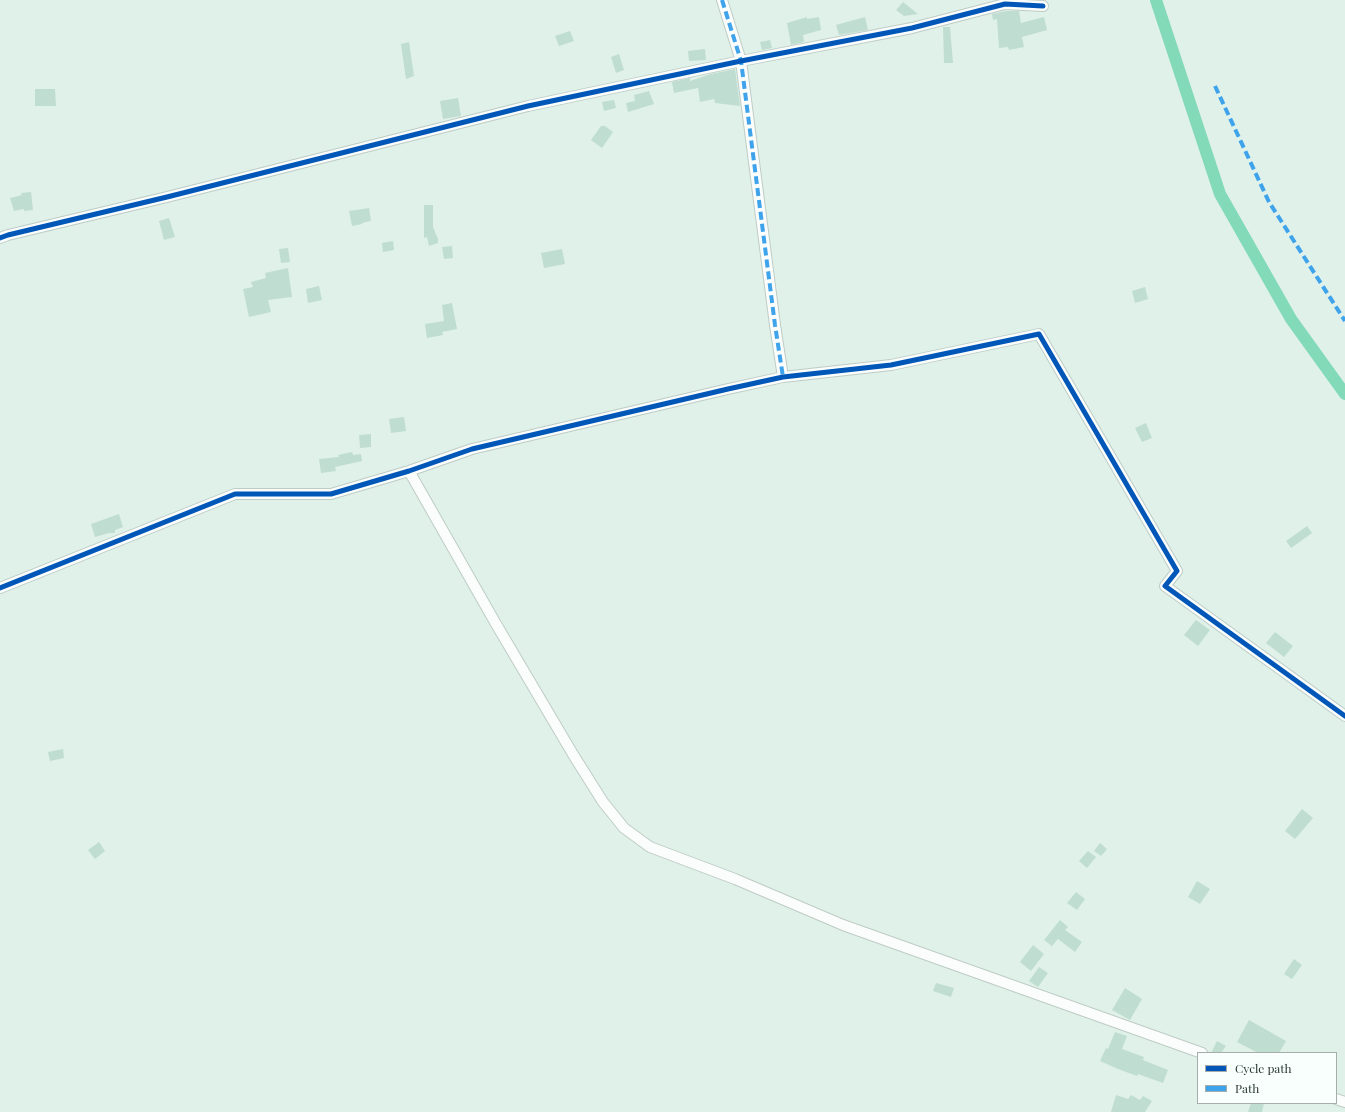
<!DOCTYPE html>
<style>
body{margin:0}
#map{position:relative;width:1345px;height:1112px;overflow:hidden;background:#e0f1e9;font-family:"Playfair Display",serif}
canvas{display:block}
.legend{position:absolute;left:1197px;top:1052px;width:140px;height:52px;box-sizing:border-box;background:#f8fffc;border:1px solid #a5aeaa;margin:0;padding:5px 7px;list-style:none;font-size:12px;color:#293530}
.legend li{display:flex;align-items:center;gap:8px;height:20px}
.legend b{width:20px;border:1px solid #a5aeaa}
</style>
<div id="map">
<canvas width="1345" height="1112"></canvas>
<ul class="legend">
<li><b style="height:5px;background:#0057b8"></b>Cycle path</li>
<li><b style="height:5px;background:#3ea3eb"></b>Path</li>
</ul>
</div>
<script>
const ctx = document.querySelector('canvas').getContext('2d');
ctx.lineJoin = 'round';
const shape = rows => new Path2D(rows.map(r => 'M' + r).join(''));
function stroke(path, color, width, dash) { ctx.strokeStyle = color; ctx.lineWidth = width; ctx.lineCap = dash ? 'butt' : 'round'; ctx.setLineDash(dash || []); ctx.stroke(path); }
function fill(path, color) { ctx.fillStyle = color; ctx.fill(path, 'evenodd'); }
const canal = shape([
 [1156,0,1220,194,1291,319,1345,394]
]);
const building = shape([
 [903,2,918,14,904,16,896,10],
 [1006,11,1019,11,1021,23,1044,17,1047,30,1022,37,1024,47,1009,50,1008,47,999,48,997,19,993,20,992,14],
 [807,17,807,19,819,17,821,30,803,35,804,42,791,45,787,23],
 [865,17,868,30,839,35,836,25],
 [943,27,950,27,953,63,944,63],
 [570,31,574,41,559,46,555,36],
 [770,40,772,48,762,50,760,42],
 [409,42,414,76,406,79,401,44],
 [705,49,706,60,689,61,688,51],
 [619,54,624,70,616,73,611,57],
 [735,69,740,106,715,103,714,99,700,102,698,88,674,93,672,82,690,78,690,81,711,74],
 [35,89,55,89,56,106,35,106],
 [649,91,654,104,628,112,626,103,635,101,634,95],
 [458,98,461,116,443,119,440,101],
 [614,100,616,108,604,111,602,102],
 [601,126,605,126,613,132,602,148,591,140],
 [31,192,33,210,24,211,24,209,14,211,10,198,22,195,21,193],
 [424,205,433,205,433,227,438,239,438,243,429,246,427,237,424,238],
 [369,208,371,221,362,223,362,224,352,226,349,211],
 [169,218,175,237,164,240,159,221],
 [393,241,394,250,383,252,382,243],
 [452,246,453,258,444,259,442,247],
 [288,248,290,262,281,263,279,249],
 [562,249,565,264,544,268,541,253],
 [288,268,292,297,268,300,271,312,249,317,243,289,253,287,251,282,266,278,265,273],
 [319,286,322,300,308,303,306,289],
 [1145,287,1148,299,1135,303,1132,291],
 [452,303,457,329,442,332,443,335,427,338,425,324,444,321,442,305],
 [404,417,406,431,391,433,389,419],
 [1146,423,1152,438,1142,442,1135,428],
 [371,434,371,447,360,448,359,435],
 [352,452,353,455,361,454,362,461,335,467,336,471,321,473,319,459,339,457,338,455],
 [119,514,123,527,115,530,115,533,109,533,95,537,91,524],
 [1307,526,1312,533,1291,548,1286,541],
 [1196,620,1210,630,1198,646,1184,635],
 [1275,632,1293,646,1284,657,1266,643],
 [63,749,64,758,50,761,48,752],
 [1302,809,1313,818,1295,839,1285,831],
 [99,842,105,851,95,859,88,850],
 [1100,843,1107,849,1101,856,1094,851],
 [1088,851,1096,857,1087,868,1079,861],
 [1197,881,1210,889,1200,904,1188,897],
 [1076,892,1085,899,1077,910,1067,903],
 [1060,920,1068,927,1065,930,1082,942,1075,952,1058,939,1052,946,1044,940],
 [1033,945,1044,954,1031,971,1020,962],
 [1294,959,1302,965,1292,979,1284,974],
 [1039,967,1048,973,1038,987,1029,981],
 [936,983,954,988,951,997,933,991],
 [1125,988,1142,999,1130,1020,1112,1010],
 [1249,1020,1286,1041,1279,1053,1258,1053,1237,1042],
 [1115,1032,1127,1036,1122,1049,1144,1057,1143,1060,1168,1070,1163,1083,1138,1074,1137,1076,1118,1069,1100,1061,1106,1048,1108,1049],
 [1217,1041,1226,1046,1221,1053,1211,1053],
 [1116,1095,1128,1099,1131,1095,1140,1100,1143,1096,1152,1101,1145,1112,1111,1112],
 [1251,1103,1264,1103,1262,1112,1248,1112]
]);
const street = shape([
 [722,0,741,61,775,325,783,377],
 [0,238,8,235,167,197,528,106,741,61,912,28,1005,4,1043,6],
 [409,471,496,624,574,756,603,802,624,828,650,847,735,879,843,925,1202,1053],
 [0,588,235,494,331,494,409,471,472,449,728,389,783,377,891,365,1039,334,1177,571,1165,586,1345,716],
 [1336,1099,1345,1102]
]);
const quiet = shape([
 [722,0,741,61,775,325,783,377],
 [1215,86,1269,202,1345,321]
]);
const cycleway = shape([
 [0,238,8,235,167,197,528,106,741,61,912,28,1005,4,1043,6],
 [0,588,235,494,331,494,409,471,472,449,728,389,783,377,891,365,1039,334,1177,571,1165,586,1345,716]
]);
stroke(canal, '#83dab9', 12);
fill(building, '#bfddd1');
stroke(street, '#beccc5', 12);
stroke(street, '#fafdfc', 10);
stroke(quiet, '#3ea3eb', 4, [8, 4]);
stroke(cycleway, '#0057b8', 5);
</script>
